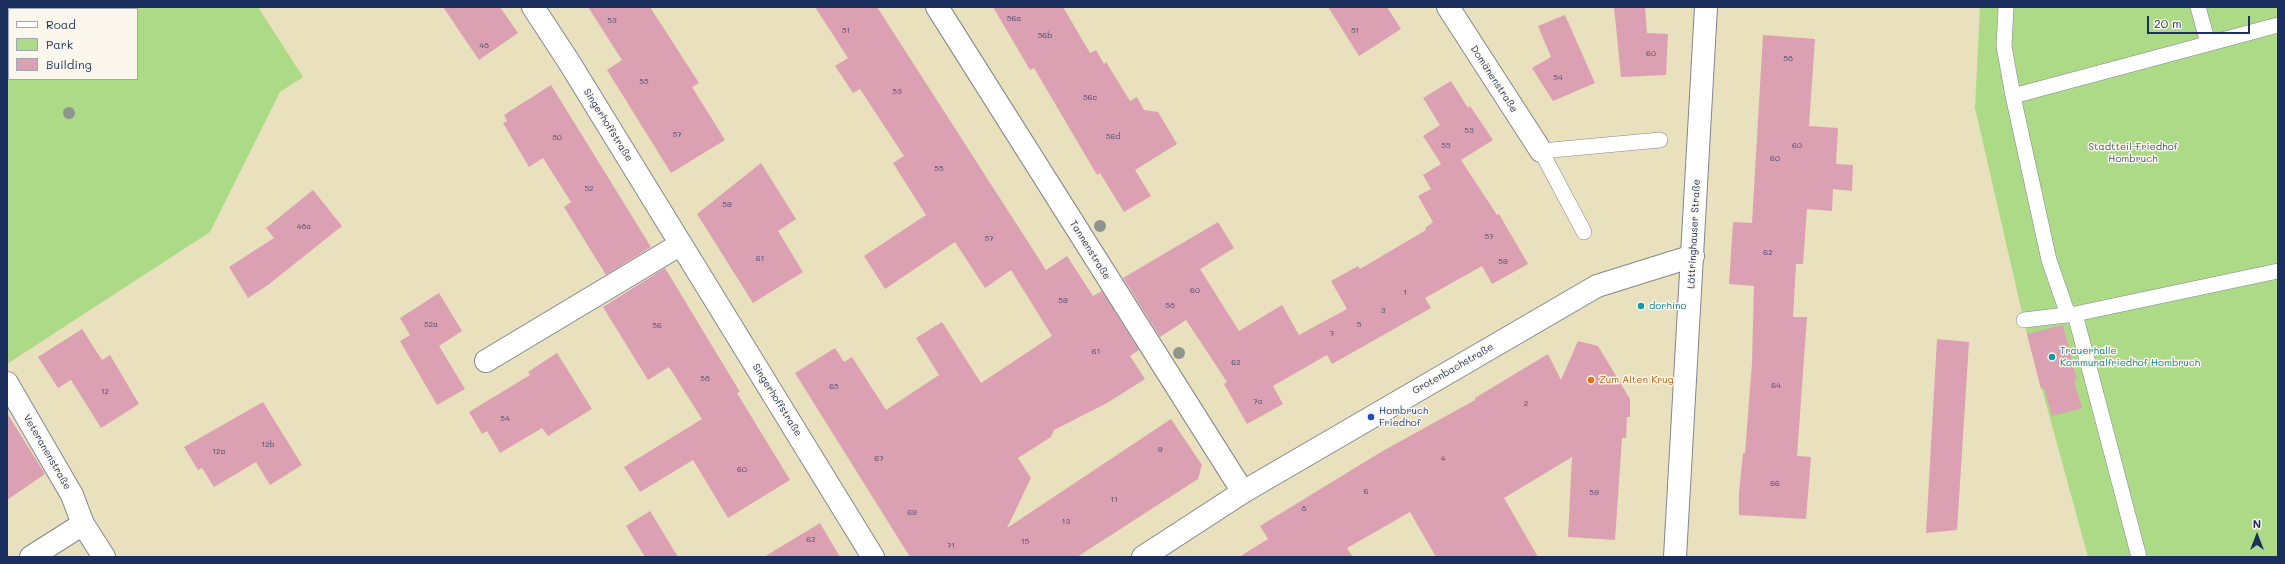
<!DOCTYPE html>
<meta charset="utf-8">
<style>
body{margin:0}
#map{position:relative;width:2285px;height:564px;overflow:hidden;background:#e9e0bd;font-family:Mali,sans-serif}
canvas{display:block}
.frame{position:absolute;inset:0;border:8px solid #1b2f5e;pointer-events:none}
.legend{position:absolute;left:8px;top:8px;width:130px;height:72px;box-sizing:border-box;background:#fbf7ec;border:1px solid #a1a7b3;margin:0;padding:5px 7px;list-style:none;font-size:12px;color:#1b2f5e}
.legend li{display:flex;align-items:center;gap:8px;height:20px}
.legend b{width:20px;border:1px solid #a1a7b3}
.north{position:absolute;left:2237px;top:516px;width:40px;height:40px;-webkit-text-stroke:3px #fbf7ec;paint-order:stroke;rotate:0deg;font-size:11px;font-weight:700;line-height:16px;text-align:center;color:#1b2f5e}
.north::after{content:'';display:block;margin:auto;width:14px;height:18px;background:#1b2f5e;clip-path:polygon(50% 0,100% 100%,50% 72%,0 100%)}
.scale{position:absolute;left:2147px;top:16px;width:103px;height:18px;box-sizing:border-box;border:2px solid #1b2f5e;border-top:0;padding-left:5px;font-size:12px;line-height:14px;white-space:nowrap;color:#1b2f5e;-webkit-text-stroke:3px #fbf7ec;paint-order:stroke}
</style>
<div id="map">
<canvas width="2285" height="564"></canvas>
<div class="frame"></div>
<ul class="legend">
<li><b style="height:5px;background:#fff"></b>Road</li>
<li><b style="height:11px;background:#acda87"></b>Park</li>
<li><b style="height:11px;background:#dba1b3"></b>Building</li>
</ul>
<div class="north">N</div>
<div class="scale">20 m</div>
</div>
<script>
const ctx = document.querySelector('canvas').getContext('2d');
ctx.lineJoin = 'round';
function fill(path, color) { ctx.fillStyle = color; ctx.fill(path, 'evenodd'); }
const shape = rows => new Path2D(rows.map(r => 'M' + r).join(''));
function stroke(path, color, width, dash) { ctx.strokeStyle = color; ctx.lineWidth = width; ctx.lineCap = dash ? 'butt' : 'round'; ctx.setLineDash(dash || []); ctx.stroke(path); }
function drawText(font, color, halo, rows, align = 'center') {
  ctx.font = font + ' Mali,sans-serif'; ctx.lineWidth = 3; ctx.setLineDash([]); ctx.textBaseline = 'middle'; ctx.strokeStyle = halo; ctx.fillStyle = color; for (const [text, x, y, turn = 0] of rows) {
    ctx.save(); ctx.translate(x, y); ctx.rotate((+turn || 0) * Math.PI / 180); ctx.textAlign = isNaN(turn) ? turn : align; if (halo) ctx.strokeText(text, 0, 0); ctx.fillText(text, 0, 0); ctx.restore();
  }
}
const green = shape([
 [7,7,258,7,303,77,280,92,210,232,7,364],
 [9,9,137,9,137,79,9,79],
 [1980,7,2278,7,2278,557,2088,557,2027,334,1975,108]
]);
const building = shape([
 [443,7,500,7,518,33,479,60],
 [588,7,650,7,699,83,692,87,725,140,671,173,607,70,622,60],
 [815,7,877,7,1046,270,1067,256,1093,296,1102,291,1139,350,1130,356,1145,379,1107,403,1054,430,1051,437,1018,458,1031,478,1007,528,1171,419,1202,465,1198,479,1077,557,910,557,795,373,835,348,844,362,852,357,886,410,939,375,916,338,942,322,981,383,1052,336,1011,270,985,288,955,242,885,289,864,256,926,215,893,163,904,156,860,89,853,93,835,66,848,58],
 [993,7,1063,7,1090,53,1096,50,1104,64,1106,62,1130,101,1137,97,1144,110,1158,112,1177,144,1135,170,1151,196,1124,212,1100,173,1097,175,1034,68,1030,70],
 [1328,7,1387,7,1401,29,1359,56],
 [1614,7,1645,7,1647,33,1668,34,1666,75,1621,77],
 [1565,15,1595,83,1553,101,1532,68,1551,57,1538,26],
 [1763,35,1815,39,1809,126,1838,128,1836,164,1853,165,1852,191,1833,189,1832,211,1807,209,1803,264,1796,264,1793,317,1807,317,1797,456,1811,457,1806,519,1739,515,1739,493,1743,453,1745,453,1752,363,1754,286,1729,284,1733,222,1752,223],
 [1451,81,1468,108,1470,106,1493,140,1461,160,1497,215,1499,214,1528,264,1492,284,1482,266,1425,298,1431,308,1332,364,1327,355,1273,386,1283,404,1247,424,1224,384,1227,382,1186,320,1160,337,1123,278,1218,222,1234,248,1200,269,1239,331,1282,305,1299,335,1347,309,1331,281,1358,266,1360,269,1426,230,1425,228,1433,222,1418,196,1431,189,1423,175,1441,164,1423,136,1440,125,1423,98],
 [551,85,651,247,606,275,564,207,571,202,543,158,529,167,503,123,507,121,504,115],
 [761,163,796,219,778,231,803,272,753,303,697,214],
 [313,190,342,226,268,285,248,298,229,267,274,238,266,228],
 [665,268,740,392,737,393,790,480,728,518,693,460,640,492,624,467,702,419,669,367,648,380,603,307],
 [439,293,462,331,439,346,465,389,437,405,400,341,410,335,400,318],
 [2063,325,2077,380,2074,381,2082,408,2052,416,2044,388,2041,389,2027,334],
 [82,329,102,360,110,355,139,404,101,428,71,380,58,388,38,357],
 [1937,339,1969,342,1957,530,1926,533],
 [1578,341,1598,346,1630,399,1630,417,1627,417,1626,438,1622,438,1615,540,1568,537,1572,457,1504,498,1538,557,1436,557,1410,512,1347,548,1353,557,1239,557,1268,539,1260,526,1381,452,1475,400,1475,398,1548,354,1561,380],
 [557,353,592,409,548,436,542,428,500,453,487,431,482,434,469,412,530,375,528,372],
 [263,402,302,465,270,485,256,462,214,487,202,468,198,470,184,447],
 [7,413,45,474,7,500],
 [650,511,678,557,645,557,626,526],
 [820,523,840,557,764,557]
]);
const service = shape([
 [2006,7,2004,46,2013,96],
 [2198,7,2208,43],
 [1584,232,1541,151,1660,140],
 [2075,314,2139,557],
 [2068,315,2049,260,2013,96,2278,25],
 [2024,320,2075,314,2278,271]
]);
const minor = shape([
 [533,7,569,62,873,557],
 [937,7,1243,492],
 [1448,7,1541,151],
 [486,361,681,244],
 [7,383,72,495,83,524,104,557],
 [31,557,83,524],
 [1143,557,1243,492,1597,286,1693,256]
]);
const tertiary = shape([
 [1675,557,1706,7]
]);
const trees = [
 [69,113],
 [1100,226],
 [1179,353]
];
const markers = [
 [1641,306,4,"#0f9aa8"],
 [2052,357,4,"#0f9aa8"],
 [1591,380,4,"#e8710a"],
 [1371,417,4,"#1a4fb4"]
];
const numberNames = [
 ["56a",1014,19],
 ["53",612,21],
 ["51",846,31],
 ["51",1355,31],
 ["56b",1045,36],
 ["48",484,46],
 ["60",1651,54],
 ["58",1788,59],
 ["54",1558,78],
 ["55",644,82],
 ["53",897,92],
 ["56c",1090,98],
 ["53",1469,131],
 ["57",677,135],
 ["56d",1113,137],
 ["50",557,138],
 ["55",1446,146],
 ["60",1797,146],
 ["60",1775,159],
 ["55",939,169],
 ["52",589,189],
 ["59",727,205],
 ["48a",304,227],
 ["57",1489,237],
 ["57",989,239],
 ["62",1768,253],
 ["61",760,259],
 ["59",1503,262],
 ["60",1195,291],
 ["1",1405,293],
 ["59",1063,301],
 ["58",1170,306],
 ["3",1383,311],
 ["52a",431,325],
 ["5",1359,325],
 ["56",657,326],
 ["7",1332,334],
 ["61",1096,352],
 ["62",1236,363],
 ["58",705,379],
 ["64",1776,386],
 ["65",834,387],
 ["12",105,392],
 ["7a",1258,402],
 ["2",1526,404],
 ["54",505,419],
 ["12b",268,445],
 ["9",1160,450],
 ["12a",219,452],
 ["67",879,459],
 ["4",1443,459],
 ["60",742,470],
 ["66",1775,484],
 ["6",1366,492],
 ["59",1594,493],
 ["11",1114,500],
 ["8",1304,509],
 ["69",912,513],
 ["13",1066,522],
 ["62",811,540],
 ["15",1025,542],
 ["71",951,546]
];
const streetNames = [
 ["Domänenstraße",1494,79,57],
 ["Singerhoffstraße",608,125,58],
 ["Löttringhauser Straße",1694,234,-87],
 ["Tannenstraße",1090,250,58],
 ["Grotenbachstraße",1453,369,-30],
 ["Singerhoffstraße",777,400,58],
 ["Veteranenstraße",47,452,60]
];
const parkNames = [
 ["Stadtteil-Friedhof",2133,147],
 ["Hombruch",2133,159]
];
const cultureNames = [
 ["dorhino",1649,306],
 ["Trauerhalle",2060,351],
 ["Kommunalfriedhof Hombruch",2060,363]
];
const foodNames = [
 ["Zum Alten Krug",1599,380]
];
const transitNames = [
 ["Hombruch",1379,411],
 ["Friedhof",1379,423]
];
fill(green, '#acda87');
fill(building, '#dba1b3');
stroke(service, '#82888e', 16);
stroke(minor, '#82888e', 24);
stroke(tertiary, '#82888e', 24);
stroke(service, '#fff', 15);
stroke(minor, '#fff', 22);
stroke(tertiary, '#fff', 22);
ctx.fillStyle = '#8c968e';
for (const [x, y] of trees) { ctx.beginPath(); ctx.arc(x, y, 6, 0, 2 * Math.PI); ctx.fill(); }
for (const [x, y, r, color] of markers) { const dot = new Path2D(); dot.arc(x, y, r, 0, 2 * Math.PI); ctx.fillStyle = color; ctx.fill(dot); stroke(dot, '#fbf7ec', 1.5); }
drawText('8px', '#4b4c73', null, numberNames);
drawText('10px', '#1b2f5e', '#fbf7ec', streetNames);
drawText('10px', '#3f5a68', '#fbf7ec', parkNames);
drawText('10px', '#0d838f', '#fbf7ec', cultureNames, 'left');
drawText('10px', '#c56008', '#fbf7ec', foodNames, 'left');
drawText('10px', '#164399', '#fbf7ec', transitNames, 'left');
</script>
